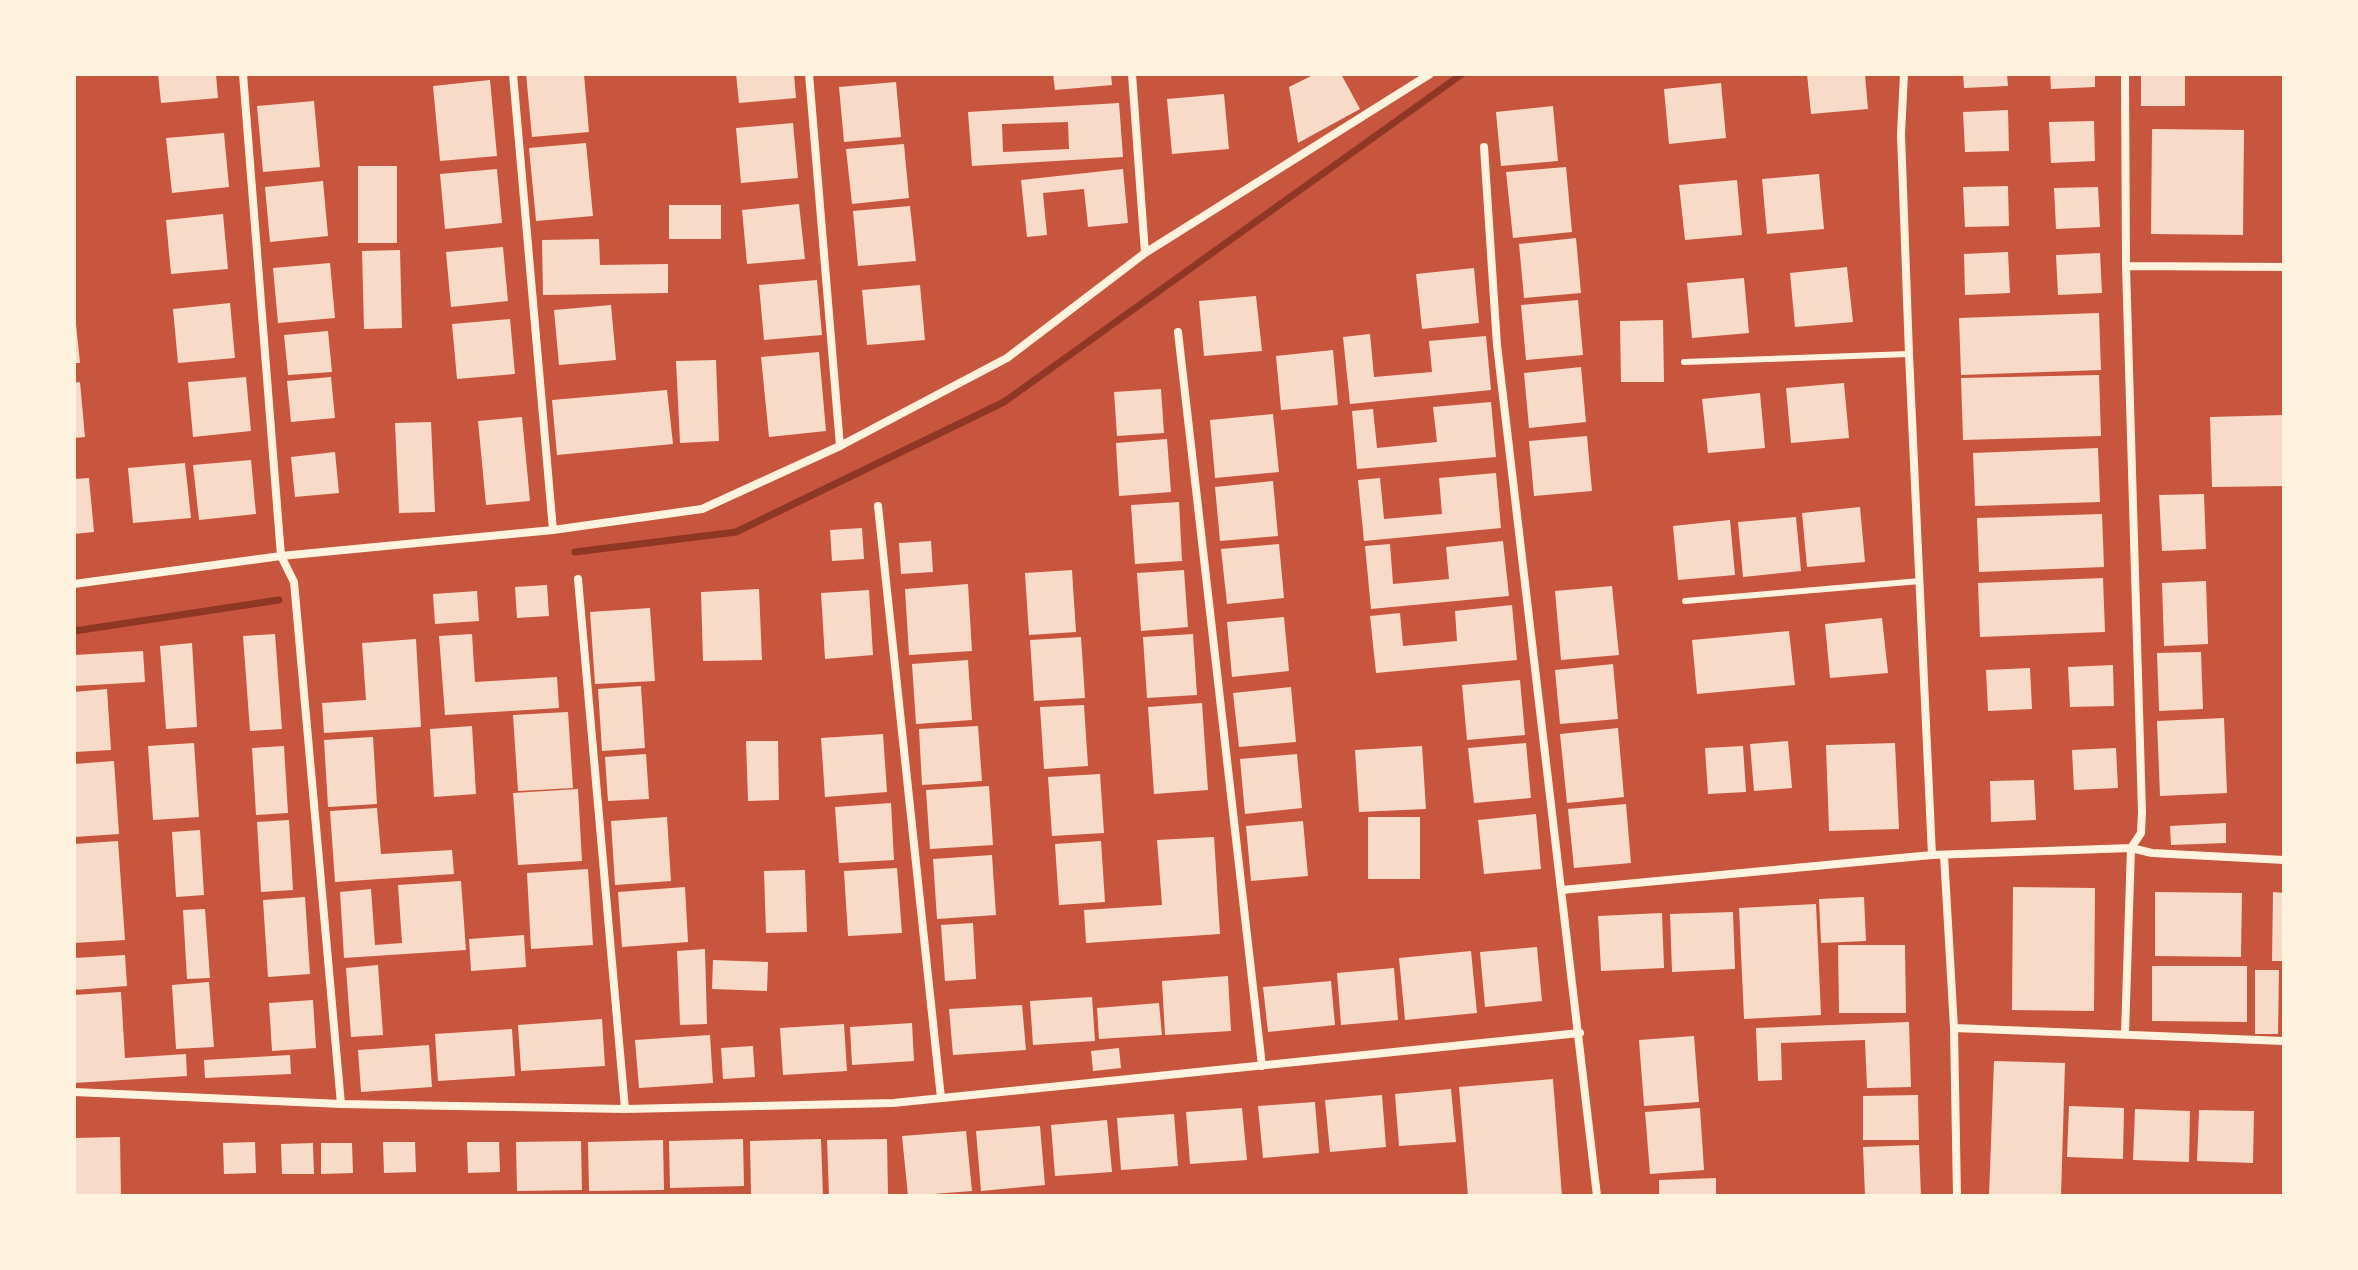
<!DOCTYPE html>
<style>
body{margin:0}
#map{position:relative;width:2358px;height:1270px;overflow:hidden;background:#c8553d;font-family:"DM Sans",sans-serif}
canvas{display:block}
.frame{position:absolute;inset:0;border:76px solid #fff3e0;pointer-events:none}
</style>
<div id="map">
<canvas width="2358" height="1270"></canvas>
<div class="frame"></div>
</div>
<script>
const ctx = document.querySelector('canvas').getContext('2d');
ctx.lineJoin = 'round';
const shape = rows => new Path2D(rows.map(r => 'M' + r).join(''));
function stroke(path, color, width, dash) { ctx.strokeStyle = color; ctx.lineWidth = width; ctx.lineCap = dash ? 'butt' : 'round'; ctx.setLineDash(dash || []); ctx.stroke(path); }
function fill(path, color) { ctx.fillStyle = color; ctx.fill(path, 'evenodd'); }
const stream = shape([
 [575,552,736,532,1004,402,1462,74],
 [74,631,279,600]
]);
const building = shape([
 [158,74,216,74,218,98,161,103],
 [526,74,584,74,589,132,532,137],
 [736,74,794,74,796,98,739,103],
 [1053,74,1111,74,1112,85,1055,90],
 [1315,74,1341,74,1360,109,1298,143,1289,87],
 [1807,74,1865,74,1868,109,1811,114],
 [1963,74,2007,74,2008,86,1964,88],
 [2050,74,2095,74,2095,87,2051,89],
 [2141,74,2185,74,2185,106,2141,106],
 [490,80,497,156,440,161,433,86],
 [896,82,901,137,844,142,839,87],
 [1721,83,1726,138,1669,144,1664,89],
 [1224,94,1229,149,1172,154,1167,99],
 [314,101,320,167,263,172,257,106],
 [1119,103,1123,157,972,166,968,112],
 [1068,122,1069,149,1003,152,1002,124],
 [1553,106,1558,161,1501,166,1496,112],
 [2008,110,2009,151,1965,152,1963,112],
 [2094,121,2095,161,2051,163,2049,122],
 [793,123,798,178,741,183,736,128],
 [2152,129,2244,130,2243,235,2151,234],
 [224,133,229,187,172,193,166,138],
 [586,143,593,216,536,221,529,148],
 [904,144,909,198,852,204,846,149],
 [358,166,397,166,397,243,358,243],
 [1566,167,1572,232,1513,238,1506,172],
 [497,169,502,223,445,229,440,174],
 [1123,169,1128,223,1088,227,1084,189,1043,193,1047,235,1027,237,1021,180],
 [1819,174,1824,229,1767,234,1762,179],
 [1737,180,1742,235,1685,240,1679,185],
 [323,181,328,236,270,242,265,187],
 [2008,186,2009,226,1965,227,1963,187],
 [2098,187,2100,227,2056,229,2054,188],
 [799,204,805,259,747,264,742,210],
 [669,205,721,205,721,239,669,239],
 [910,206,916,261,858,266,853,211],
 [223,214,228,269,171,274,166,220],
 [1576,238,1581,293,1524,298,1519,244],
 [599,239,600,265,668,264,668,293,543,295,542,240],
 [503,247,508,301,451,307,446,252],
 [400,250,402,328,364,329,362,251],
 [2008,252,2010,293,1965,295,1964,254],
 [2100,253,2102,293,2058,295,2056,255],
 [330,263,335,318,278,323,273,268],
 [1847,267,1853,322,1795,327,1790,273],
 [1474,268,1479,323,1422,329,1416,274],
 [1744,278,1749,333,1692,338,1687,283],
 [817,280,822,335,764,340,759,285],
 [920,285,925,340,867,345,862,290],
 [1256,296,1262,351,1204,356,1199,301],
 [1578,300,1583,355,1526,360,1521,305],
 [230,303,235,358,178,363,173,309],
 [611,305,616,360,559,365,554,310],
 [2099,313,2101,370,1961,375,1959,318],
 [510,319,515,374,457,379,452,324],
 [1663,320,1664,382,1621,382,1620,321],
 [74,324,76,324,80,363,74,363],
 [328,331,332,372,288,375,284,335],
 [1370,334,1374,377,1432,372,1429,341,1486,336,1491,390,1350,404,1343,337],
 [1333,350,1338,405,1281,410,1276,356],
 [819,352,826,431,769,437,761,357],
 [716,360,719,441,680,443,676,361],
 [1581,367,1586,422,1529,428,1524,373],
 [2099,375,2101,436,1963,440,1961,378],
 [246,377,251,431,193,437,188,382],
 [331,377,335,418,291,422,287,381],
 [80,382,85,437,74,438,74,383],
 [1844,383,1849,438,1791,443,1786,388],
 [1161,389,1164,433,1117,436,1114,392],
 [667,390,673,444,557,455,552,400],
 [1760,393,1765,448,1708,453,1702,399],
 [1491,402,1496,457,1357,469,1352,411,1373,409,1377,448,1437,442,1433,407],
 [1273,414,1279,472,1215,478,1210,420],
 [2284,415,2284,486,2212,487,2210,417],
 [522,417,530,501,486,505,478,421],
 [431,422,435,512,399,513,395,423],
 [1587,436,1592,491,1534,496,1529,441],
 [1167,439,1171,492,1119,496,1116,443],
 [2098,448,2100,502,1975,506,1973,453],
 [335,452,339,493,295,497,291,457],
 [251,460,256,514,199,520,193,465],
 [185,463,191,518,133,523,128,468],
 [1496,473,1501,528,1364,541,1358,480,1380,478,1384,519,1442,514,1439,478],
 [89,478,94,532,74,534,74,479],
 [1273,481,1278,536,1220,541,1215,487],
 [2204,494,2206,549,2162,551,2159,495],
 [1179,502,1182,561,1135,564,1131,505],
 [1860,507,1865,562,1807,567,1802,513],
 [2102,514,2104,567,1979,572,1977,518],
 [1796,517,1801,571,1743,577,1738,522],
 [1730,520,1735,575,1678,580,1673,526],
 [862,528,864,559,832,561,830,530],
 [931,541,933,572,901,574,899,543],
 [1503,541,1509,596,1371,609,1365,546,1390,544,1393,584,1449,579,1446,547],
 [1279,544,1284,598,1227,604,1221,549],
 [1072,570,1076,632,1029,635,1025,573],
 [1184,570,1188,627,1141,631,1137,573],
 [2103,578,2105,632,1980,637,1978,583],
 [2206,581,2208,644,2164,646,2162,583],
 [968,584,972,651,909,655,905,589],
 [547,585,549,616,517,618,515,587],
 [1612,586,1619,655,1561,660,1555,591],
 [759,589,762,660,703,661,701,592],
 [869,590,873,655,825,659,821,593],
 [477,591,479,621,435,624,433,594],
 [1512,605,1517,660,1376,673,1370,616,1400,613,1403,646,1457,641,1455,611],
 [650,608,655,681,595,684,590,612],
 [1284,617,1289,671,1232,677,1227,622],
 [1882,618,1888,673,1830,678,1825,624],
 [1789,631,1795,685,1697,694,1692,640],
 [275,634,282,729,250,731,243,636],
 [472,634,475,682,557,677,559,708,445,715,439,636],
 [1193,634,1197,695,1147,698,1143,637],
 [1081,637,1085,698,1034,701,1030,640],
 [416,639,421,727,324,733,322,703,366,700,362,643],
 [192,643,197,727,166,729,160,646],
 [143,651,145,682,74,686,74,655],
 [2201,652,2203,709,2159,711,2157,653],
 [968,660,972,720,916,724,912,664],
 [1613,664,1618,719,1560,724,1555,670],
 [2113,665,2114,706,2070,707,2068,667],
 [2030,668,2032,709,1988,711,1986,670],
 [1520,680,1525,735,1467,740,1462,685],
 [641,686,645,748,602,751,598,689],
 [1291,687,1296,742,1239,747,1233,693],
 [107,689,111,750,74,752,74,692],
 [1202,703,1208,790,1154,794,1148,707],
 [1084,705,1088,766,1044,769,1040,707],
 [568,712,573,788,518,791,513,715],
 [2224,718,2227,793,2160,796,2157,721],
 [472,726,476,794,434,797,430,729],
 [978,726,982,781,922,785,919,729],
 [1618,728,1624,797,1567,803,1560,734],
 [883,734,887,792,825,797,821,738],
 [373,737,377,804,328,807,324,740],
 [746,741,778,741,779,800,748,801],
 [1788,741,1792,788,1754,791,1750,744],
 [194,743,199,817,153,820,148,746],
 [1526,743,1531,798,1474,803,1468,748],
 [1895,743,1899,829,1829,831,1826,745],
 [284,746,288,813,256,815,252,748],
 [1422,746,1426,809,1359,812,1355,750],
 [1743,746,1746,792,1708,794,1705,748],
 [2116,748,2118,788,2074,790,2072,750],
 [646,754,649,799,608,801,605,757],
 [1297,754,1302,808,1245,814,1240,759],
 [114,761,119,834,74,837,74,764],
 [1100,774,1104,833,1052,836,1048,777],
 [2034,780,2036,820,1991,822,1990,781],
 [989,786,993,845,930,849,926,790],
 [578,789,582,861,518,865,513,793],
 [891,803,894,860,839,863,835,807],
 [1626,804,1631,863,1574,868,1568,809],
 [377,808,381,854,452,850,454,874,335,882,330,811],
 [1536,814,1541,869,1484,874,1478,820],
 [667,817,671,881,615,885,611,821],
 [1368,817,1420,817,1420,879,1368,879],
 [289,820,293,890,261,892,257,822],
 [1303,821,1308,876,1251,881,1246,826],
 [2226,823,2226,843,2171,845,2170,826],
 [200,830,204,895,176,897,172,832],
 [1214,837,1220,934,1086,943,1084,910,1162,905,1157,840],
 [118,841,125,940,74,943,74,844],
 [1101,841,1105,902,1059,905,1055,844],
 [992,855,996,915,937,919,933,859],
 [897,868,902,933,848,936,844,871],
 [588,869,593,945,531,949,527,873],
 [805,870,807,932,766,933,764,871],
 [461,881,466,950,344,958,340,892,371,889,375,945,402,943,398,885],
 [685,887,688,942,622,947,618,892],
 [2013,887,2095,888,2094,1011,2012,1010],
 [2155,892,2242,893,2241,957,2155,956],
 [2273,892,2284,893,2284,961,2272,961],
 [305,897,310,974,268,977,263,900],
 [1864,897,1866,941,1821,943,1819,899],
 [1816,904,1821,1015,1744,1019,1739,908],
 [205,909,210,978,187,979,183,910],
 [1733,912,1735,969,1672,972,1670,914],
 [1662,913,1664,968,1601,971,1598,916],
 [973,923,976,979,945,981,941,925],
 [524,935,526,967,471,971,469,939],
 [1838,945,1905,945,1906,1013,1839,1013],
 [1537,947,1542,1001,1485,1007,1480,952],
 [705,949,707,1024,680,1025,677,951],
 [1471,951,1477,1013,1405,1020,1399,958],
 [125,955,127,986,74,990,74,958],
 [713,960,768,962,767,991,712,989],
 [378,965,383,1035,351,1037,346,968],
 [2152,966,2247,966,2247,1022,2152,1021],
 [1394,968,1398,1020,1341,1025,1337,973],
 [2255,970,2279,970,2278,1034,2255,1034],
 [1228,976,1231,1031,1165,1035,1162,981],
 [1331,981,1335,1025,1268,1032,1263,987],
 [209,982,214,1047,176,1049,172,985],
 [121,992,125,1058,186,1054,187,1076,74,1083,74,995],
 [1092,997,1095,1041,1033,1045,1030,1001],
 [313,1000,316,1048,272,1051,269,1003],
 [1159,1003,1162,1035,1099,1039,1097,1008],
 [1022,1005,1026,1050,953,1055,949,1009],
 [602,1019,605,1066,521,1071,518,1025],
 [1909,1022,1911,1087,1867,1088,1865,1040,1781,1043,1782,1080,1758,1081,1756,1028],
 [912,1023,914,1061,852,1065,850,1027],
 [844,1024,847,1071,783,1075,780,1028],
 [512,1029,515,1076,438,1081,435,1034],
 [710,1035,713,1083,639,1088,635,1040],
 [1694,1036,1699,1102,1644,1106,1639,1040],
 [429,1045,432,1087,361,1092,358,1050],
 [753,1046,755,1077,723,1079,721,1048],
 [1119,1048,1121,1068,1093,1071,1091,1051],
 [290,1055,291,1074,205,1078,204,1060],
 [1994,1061,2065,1063,2061,1196,1989,1196],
 [1553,1079,1562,1196,1468,1196,1459,1087],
 [1451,1089,1456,1142,1399,1146,1395,1094],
 [1382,1095,1386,1147,1330,1152,1325,1100],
 [1918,1095,1919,1140,1863,1140,1863,1096],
 [1315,1102,1319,1153,1263,1158,1258,1106],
 [2069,1106,2124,1108,2123,1159,2067,1157],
 [1242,1108,1247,1160,1190,1164,1186,1112],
 [1700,1108,1704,1170,1650,1174,1645,1112],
 [2135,1109,2190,1111,2189,1162,2133,1160],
 [2199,1110,2254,1111,2253,1163,2197,1161],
 [1174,1114,1178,1166,1121,1170,1117,1118],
 [1107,1120,1112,1172,1055,1176,1051,1125],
 [1040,1126,1045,1185,981,1191,976,1131],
 [966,1131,972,1191,908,1196,902,1136],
 [120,1137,121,1196,74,1196,74,1138],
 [743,1139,744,1186,670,1188,669,1141],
 [821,1139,823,1196,751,1196,750,1141],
 [887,1139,888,1196,829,1196,827,1140],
 [663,1140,664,1190,589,1191,588,1142],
 [581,1141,582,1190,517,1191,516,1142],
 [255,1142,256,1173,224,1174,223,1143],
 [383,1142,415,1142,416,1172,384,1173],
 [467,1142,499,1142,500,1172,468,1173],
 [313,1143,314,1174,282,1174,281,1144],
 [321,1143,352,1143,353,1173,321,1174],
 [1919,1145,1921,1196,1865,1196,1863,1147],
 [1716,1178,1716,1196,1659,1196,1659,1180]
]);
const service = shape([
 [1684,362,1909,354],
 [1685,601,1920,581]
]);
const minor = shape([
 [243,74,281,556,294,582,341,1104],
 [513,74,553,530],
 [809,74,840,446],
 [1132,74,1145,253],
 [1904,74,1901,134,1909,354,1932,855],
 [2125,74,2126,266,2142,812,2141,833,2131,848,2125,1034],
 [1484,147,1497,345,1597,1196],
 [2126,266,2284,267],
 [1178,332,1262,1066],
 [878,506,941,1098],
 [578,579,625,1109],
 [74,584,281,556,553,530,702,509,840,446,1007,358,1145,253,1430,74],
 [1944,855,1954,1028,1957,1196],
 [1562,890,1932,855,2131,848,2152,853,2284,860],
 [1954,1028,2284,1041],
 [74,1092,341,1104,625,1109,893,1103,1580,1033]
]);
stroke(stream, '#8f3625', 7);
fill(building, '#f7dbc8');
stroke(service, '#fff3e0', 6);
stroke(minor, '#fff3e0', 8);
</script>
